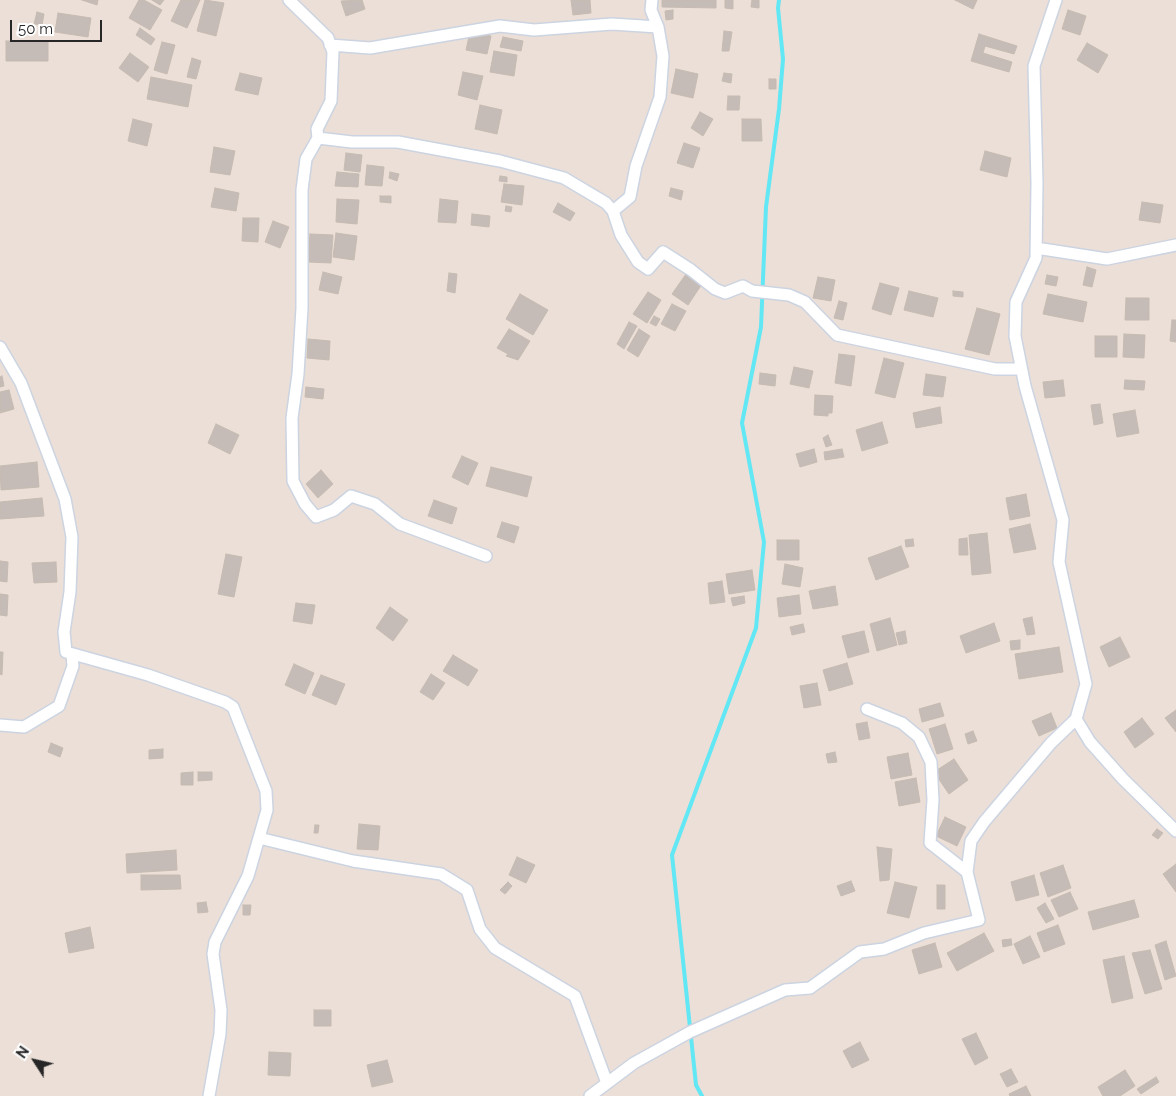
<!DOCTYPE html>
<style>
body{margin:0}
#map{position:relative;width:1176px;height:1096px;overflow:hidden;background:#ebdfd7;font-family:Raleway,sans-serif}
canvas{display:block}
.north{position:absolute;left:10px;top:1036px;width:50px;height:50px;-webkit-text-stroke:4px #fff;paint-order:stroke;rotate:305deg;font-size:14px;font-weight:700;line-height:20px;text-align:center;color:#272727}
.north::after{content:'';display:block;margin:auto;width:18px;height:22px;background:#272727;clip-path:polygon(50% 0,100% 100%,50% 72%,0 100%)}
.scale{position:absolute;left:10px;top:20px;width:92px;height:22px;box-sizing:border-box;border:2px solid #272727;border-top:0;padding-left:6px;font-size:15px;line-height:18px;white-space:nowrap;color:#272727;-webkit-text-stroke:4px #fff;paint-order:stroke}
</style>
<div id="map">
<canvas width="1176" height="1096"></canvas>
<div class="north">N</div>
<div class="scale">50 m</div>
</div>
<script>
const ctx = document.querySelector('canvas').getContext('2d');
ctx.lineJoin = 'round';
const shape = rows => new Path2D(rows.map(r => 'M' + r).join(''));
function stroke(path, color, width, dash) { ctx.strokeStyle = color; ctx.lineWidth = width; ctx.lineCap = dash ? 'butt' : 'round'; ctx.setLineDash(dash || []); ctx.stroke(path); }
function fill(path, color) { ctx.fillStyle = color; ctx.fill(path, 'evenodd'); }
const stream = shape([
 [702,1096,696,1085,672,855,756,628,764,542,742,423,761,327,766,207,779,109,783,59,778,8,779,0]
]);
const building = shape([
 [82,0,98,0,97,5,82,0],
 [139,0,144,0,162,10,150,30,129,18,139,0],
 [152,0,164,0,160,5,152,0],
 [181,0,200,0,187,28,171,21,181,0],
 [205,0,224,3,216,36,197,31,205,0],
 [362,0,365,9,346,16,341,1,362,0],
 [571,0,590,0,591,13,573,15,571,0],
 [662,0,716,0,716,8,662,7,662,0],
 [725,0,733,0,733,9,725,8,725,0],
 [752,0,759,0,759,8,751,7,752,0],
 [955,0,977,0,973,9,955,0],
 [673,10,673,19,666,20,665,11,673,10],
 [1068,10,1086,16,1080,35,1062,29,1068,10],
 [37,12,44,14,42,25,34,24,37,12],
 [58,13,91,18,88,37,55,32,58,13],
 [140,28,155,39,151,45,136,35,140,28],
 [724,31,732,32,729,51,722,51,724,31],
 [470,32,491,36,487,54,466,50,470,32],
 [979,34,1017,46,1014,54,985,46,983,53,1012,62,1009,72,971,61,979,34],
 [503,37,523,41,521,51,500,47,503,37],
 [6,41,48,41,48,61,6,61,6,41],
 [162,42,175,45,167,74,154,70,162,42],
 [1087,43,1108,55,1098,73,1077,60,1087,43],
 [494,51,517,55,514,76,490,72,494,51],
 [130,53,149,67,138,82,119,68,130,53],
 [192,58,201,61,196,79,187,77,192,58],
 [676,69,698,74,693,98,671,93,676,69],
 [463,72,483,76,477,100,458,95,463,72],
 [240,73,262,78,258,95,235,90,240,73],
 [724,73,732,74,731,83,722,81,724,73],
 [151,77,192,85,188,107,147,99,151,77],
 [769,79,776,79,776,89,769,89,769,79],
 [728,96,740,96,739,110,727,110,728,96],
 [480,105,502,110,497,134,475,129,480,105],
 [700,112,713,119,703,136,691,128,700,112],
 [133,119,152,124,147,146,128,141,133,119],
 [742,119,761,119,762,141,742,141,742,119],
 [684,143,700,148,693,168,677,163,684,143],
 [214,147,235,151,230,175,210,172,214,147],
 [985,151,1011,158,1007,177,980,170,985,151],
 [346,153,362,155,360,172,344,170,346,153],
 [367,165,384,167,382,186,365,185,367,165],
 [337,172,359,174,358,187,335,186,337,172],
 [390,172,399,174,397,181,389,178,390,172],
 [500,176,507,177,507,182,499,181,500,176],
 [504,184,524,186,522,205,501,202,504,184],
 [215,188,239,193,236,211,211,207,215,188],
 [671,188,683,191,681,200,669,196,671,188],
 [380,196,391,196,391,203,380,202,380,196],
 [337,199,359,200,357,224,336,222,337,199],
 [440,199,458,201,456,223,438,222,440,199],
 [1142,202,1163,205,1160,223,1139,220,1142,202],
 [558,203,575,213,570,221,553,212,558,203],
 [506,206,512,207,511,212,505,211,506,206],
 [472,214,490,216,489,227,471,225,472,214],
 [243,218,259,218,258,242,242,241,243,218],
 [273,221,289,227,280,248,265,242,273,221],
 [336,233,357,236,354,260,333,257,336,233],
 [310,234,333,235,331,263,308,262,310,234],
 [1087,267,1096,270,1092,287,1083,285,1087,267],
 [323,272,342,277,338,294,319,290,323,272],
 [449,273,457,274,455,293,447,291,449,273],
 [686,274,702,284,688,305,672,294,686,274],
 [1047,275,1058,277,1056,286,1045,284,1047,275],
 [818,277,835,280,831,301,813,298,818,277],
 [880,283,899,288,891,315,872,309,880,283],
 [909,291,938,298,933,317,904,310,909,291],
 [953,291,963,292,963,297,953,296,953,291],
 [648,292,661,300,647,323,633,314,648,292],
 [520,294,548,310,533,335,506,319,520,294],
 [1048,294,1087,302,1083,322,1043,314,1048,294],
 [1126,298,1149,298,1149,320,1125,320,1126,298],
 [839,301,847,303,843,320,834,318,839,301],
 [672,304,686,311,675,331,661,324,672,304],
 [977,308,1000,314,989,355,965,349,977,308],
 [654,316,660,319,656,326,650,323,654,316],
 [1172,320,1176,320,1176,342,1170,341,1172,320],
 [629,322,637,326,624,349,617,344,629,322],
 [509,329,530,341,518,360,506,356,508,354,497,348,509,329],
 [639,329,650,336,638,357,627,350,639,329],
 [1124,334,1145,335,1144,358,1123,357,1124,334],
 [1095,336,1117,336,1117,357,1095,357,1095,336],
 [308,339,330,341,329,360,307,358,308,339],
 [839,354,855,356,851,386,835,383,839,354],
 [884,358,904,363,895,398,875,393,884,358],
 [794,367,813,371,809,388,790,384,794,367],
 [760,373,776,375,775,386,759,384,760,373],
 [926,374,946,377,943,397,923,395,926,374],
 [2,376,4,386,0,387,0,377,2,376],
 [1063,380,1065,396,1045,398,1043,382,1063,380],
 [1125,380,1145,381,1144,390,1124,389,1125,380],
 [306,387,324,389,323,399,305,397,306,387],
 [9,390,14,409,0,413,0,392,9,390],
 [815,395,833,396,832,413,828,413,828,416,814,415,815,395],
 [1100,404,1103,423,1094,425,1091,405,1100,404],
 [940,407,942,423,916,428,913,413,940,407],
 [1135,410,1139,433,1117,437,1113,414,1135,410],
 [882,422,888,443,862,451,856,430,882,422],
 [216,424,239,435,230,454,208,443,216,424],
 [828,435,832,445,826,447,823,438,828,435],
 [814,449,817,462,800,467,796,454,814,449],
 [842,449,844,457,825,460,824,452,842,449],
 [462,456,478,463,468,485,452,477,462,456],
 [37,462,39,487,1,490,0,466,37,462],
 [491,467,532,477,527,497,486,486,491,467],
 [321,470,333,484,318,498,306,484,321,470],
 [1026,494,1030,516,1010,520,1006,498,1026,494],
 [42,498,44,516,0,519,0,502,42,498],
 [434,500,457,508,452,524,428,516,434,500],
 [502,522,519,527,514,543,497,537,502,522],
 [1030,524,1036,549,1014,553,1009,529,1030,524],
 [987,533,991,573,972,575,969,535,987,533],
 [967,538,968,555,959,555,959,539,967,538],
 [913,539,914,546,906,547,905,540,913,539],
 [777,540,799,540,799,560,777,560,777,540],
 [901,546,909,567,876,580,868,558,901,546],
 [226,554,242,557,234,597,218,594,226,554],
 [0,561,8,562,7,582,0,581,0,561],
 [56,562,57,582,34,583,32,563,56,562],
 [785,564,803,568,800,587,782,584,785,564],
 [752,570,755,590,729,594,726,574,752,570],
 [722,581,725,602,710,604,708,583,722,581],
 [835,586,838,605,813,609,809,591,835,586],
 [0,594,8,595,7,616,0,615,0,594],
 [799,595,801,614,779,617,777,598,799,595],
 [744,596,745,603,733,606,731,598,744,596],
 [296,603,315,605,312,624,293,621,296,603],
 [390,607,408,620,393,641,376,628,390,607],
 [1032,617,1035,634,1027,635,1023,619,1032,617],
 [890,618,897,645,877,651,870,624,890,618],
 [994,623,1000,641,966,653,960,636,994,623],
 [803,624,805,632,792,635,790,627,803,624],
 [864,631,869,652,848,658,842,636,864,631],
 [905,631,907,643,899,645,896,633,905,631],
 [1120,637,1130,657,1109,667,1100,647,1120,637],
 [1020,640,1020,649,1011,650,1010,641,1020,640],
 [1059,647,1063,672,1019,679,1015,654,1059,647],
 [0,652,3,652,2,675,0,674,0,652],
 [453,655,478,670,468,686,443,671,453,655],
 [847,663,853,684,829,691,823,670,847,663],
 [294,664,314,673,305,694,285,685,294,664],
 [431,674,445,683,433,700,420,692,431,674],
 [321,675,345,684,336,705,312,695,321,675],
 [817,683,821,705,804,708,800,686,817,683],
 [940,703,944,716,922,722,919,709,940,703],
 [1176,710,1176,732,1165,718,1176,710],
 [1051,713,1057,728,1039,736,1032,721,1051,713],
 [1142,718,1154,734,1135,748,1124,732,1142,718],
 [867,722,870,738,859,740,856,724,867,722],
 [945,724,953,749,937,754,929,729,945,724],
 [973,731,977,741,968,744,965,734,973,731],
 [51,743,63,748,60,757,48,752,51,743],
 [163,749,163,758,149,759,149,750,163,749],
 [835,752,837,762,828,763,826,754,835,752],
 [908,753,912,775,891,779,887,757,908,753],
 [954,759,968,780,949,794,934,772,954,759],
 [193,772,193,785,181,785,181,773,193,772],
 [198,772,212,772,212,780,198,781,198,772],
 [916,778,920,802,899,806,895,782,916,778],
 [945,817,966,827,957,846,936,836,945,817],
 [359,824,380,826,378,850,357,849,359,824],
 [315,825,319,825,318,833,314,833,315,825],
 [1157,829,1163,833,1158,839,1152,835,1157,829],
 [877,847,892,849,889,880,880,881,877,847],
 [176,850,177,870,127,873,126,854,176,850],
 [517,857,535,865,526,883,509,875,517,857],
 [1176,864,1176,892,1163,874,1176,864],
 [1063,865,1071,888,1048,897,1040,873,1063,865],
 [141,875,180,875,181,889,141,890,141,875],
 [1034,875,1039,895,1016,901,1011,882,1034,875],
 [851,881,855,891,841,896,837,886,851,881],
 [508,882,512,886,505,894,500,890,508,882],
 [895,882,917,887,909,918,887,913,895,882],
 [937,885,945,885,945,909,937,909,937,885],
 [1070,892,1078,909,1059,917,1051,900,1070,892],
 [1134,900,1139,917,1093,930,1088,912,1134,900],
 [206,902,208,912,198,913,197,903,206,902],
 [1045,903,1054,919,1046,923,1037,908,1045,903],
 [243,905,251,905,250,915,243,915,243,905],
 [1058,925,1065,944,1044,952,1037,933,1058,925],
 [90,927,94,948,69,953,65,933,90,927],
 [984,933,994,951,957,971,947,953,984,933],
 [1030,936,1040,957,1023,964,1014,944,1030,936],
 [1011,939,1012,945,1003,947,1002,940,1011,939],
 [1166,941,1176,976,1165,980,1155,945,1166,941],
 [935,943,942,967,919,974,912,950,935,943],
 [1150,950,1162,989,1145,994,1132,953,1150,950],
 [1124,956,1133,998,1112,1003,1103,960,1124,956],
 [314,1010,331,1010,331,1026,314,1026,314,1010],
 [976,1033,988,1058,975,1065,962,1039,976,1033],
 [860,1042,869,1060,852,1068,843,1051,860,1042],
 [269,1052,291,1053,290,1076,268,1075,269,1052],
 [387,1060,393,1082,372,1087,367,1065,387,1060],
 [1011,1069,1018,1082,1007,1087,1000,1074,1011,1069],
 [1125,1070,1135,1086,1120,1096,1103,1096,1098,1087,1125,1070],
 [1156,1077,1159,1082,1141,1094,1137,1089,1156,1077],
 [1026,1086,1031,1096,1010,1096,1009,1094,1026,1086]
]);
const street = shape([
 [289,0,328,38,333,52,331,101,317,129,318,138,352,142,398,142,500,161,564,178,606,203,613,211,621,235,638,262,648,269,663,252,691,270,715,289,725,293,743,286,752,291,789,295,805,302,837,335,995,369,1021,369],
 [330,45,370,48,500,26,534,30,612,24,658,27],
 [318,138,306,159,302,190,302,308,298,374,292,418,293,481,305,504,316,517,334,510,351,496,375,504,400,524,486,556],
 [613,211,630,197,636,166,660,97,663,56,658,27,651,10,652,0],
 [1036,248,1107,259,1176,245],
 [0,347,21,383,65,499,72,537,70,592,64,632,66,652,148,675,225,702,233,707,266,791,267,810,248,876,215,942,213,954,221,1010,220,1034,209,1096],
 [867,709,902,723,919,737,931,762,933,800,930,843,967,872],
 [1076,719,1090,742,1123,779,1176,831],
 [0,725,24,727,59,706,73,666,72,655],
 [259,838,353,861,441,874,467,890,480,929,495,948,575,996,607,1083],
 [590,1096,634,1063,690,1032,785,990,810,988,860,952,884,949,924,933,979,920,967,872,971,841,984,822,1051,743,1076,719,1086,684,1059,562,1063,520,1025,386,1015,336,1016,302,1036,258,1037,183,1034,66,1056,0]
]);
stroke(stream, '#62e7f4', 4);
fill(building, '#c6bcb7');
stroke(building, '#c6bbb1', 1);
stroke(street, '#ccd4e1', 14);
stroke(street, '#fff', 11);
</script>
